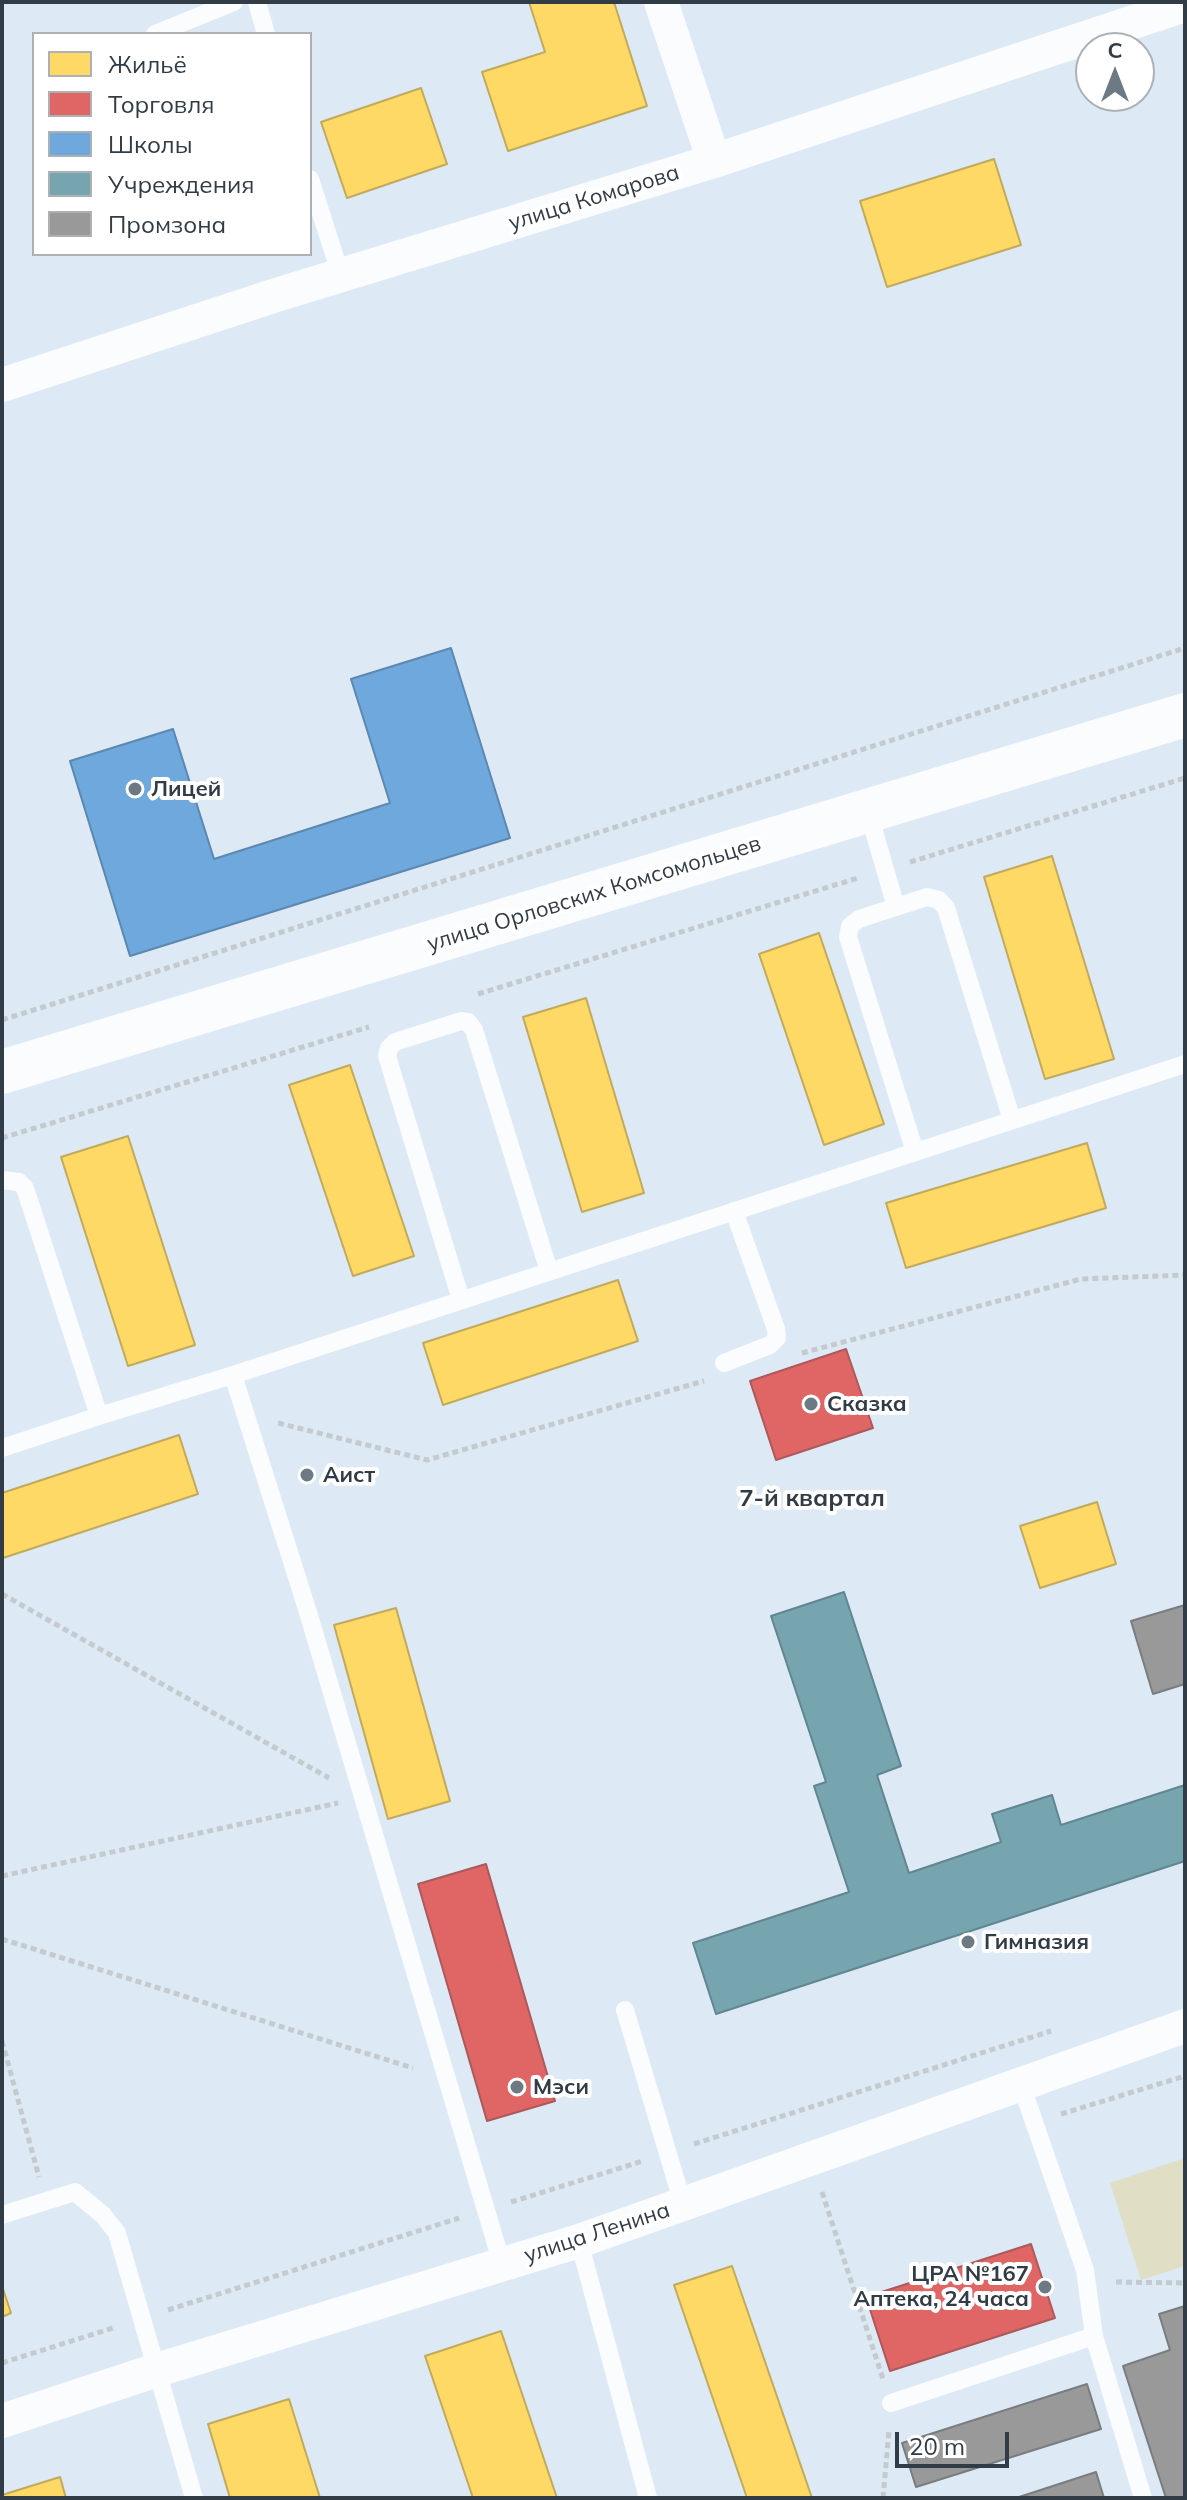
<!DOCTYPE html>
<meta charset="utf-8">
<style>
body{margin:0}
#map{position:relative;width:1187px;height:2500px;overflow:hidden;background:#dde9f4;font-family:Mulish,sans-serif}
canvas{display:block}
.frame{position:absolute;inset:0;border:4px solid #313c46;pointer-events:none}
.legend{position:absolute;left:32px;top:32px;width:280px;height:224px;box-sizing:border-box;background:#fff;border:2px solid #adb1b5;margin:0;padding:10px 14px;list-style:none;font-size:24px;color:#313c46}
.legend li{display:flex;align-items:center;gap:16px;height:40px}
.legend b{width:40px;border:2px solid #adb1b5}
.north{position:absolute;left:1075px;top:32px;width:80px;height:80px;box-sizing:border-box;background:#fff;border:2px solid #adb1b5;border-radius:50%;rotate:0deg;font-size:22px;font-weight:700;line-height:32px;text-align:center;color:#313c46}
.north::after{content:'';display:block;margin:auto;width:28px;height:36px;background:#6d7983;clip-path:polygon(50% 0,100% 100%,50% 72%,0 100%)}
.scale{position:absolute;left:895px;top:2432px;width:114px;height:36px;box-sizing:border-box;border:4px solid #313c46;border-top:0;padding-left:10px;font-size:24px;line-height:28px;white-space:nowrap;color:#313c46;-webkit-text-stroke:6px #fff;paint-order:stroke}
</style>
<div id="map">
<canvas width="1187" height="2500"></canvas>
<div class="frame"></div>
<ul class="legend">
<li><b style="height:22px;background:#ffd966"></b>Жильё</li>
<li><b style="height:22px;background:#e06666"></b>Торговля</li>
<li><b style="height:22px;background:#6fa8dc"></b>Школы</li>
<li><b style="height:22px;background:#76a5af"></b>Учреждения</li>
<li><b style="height:22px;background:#999"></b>Промзона</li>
</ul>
<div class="north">С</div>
<div class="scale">20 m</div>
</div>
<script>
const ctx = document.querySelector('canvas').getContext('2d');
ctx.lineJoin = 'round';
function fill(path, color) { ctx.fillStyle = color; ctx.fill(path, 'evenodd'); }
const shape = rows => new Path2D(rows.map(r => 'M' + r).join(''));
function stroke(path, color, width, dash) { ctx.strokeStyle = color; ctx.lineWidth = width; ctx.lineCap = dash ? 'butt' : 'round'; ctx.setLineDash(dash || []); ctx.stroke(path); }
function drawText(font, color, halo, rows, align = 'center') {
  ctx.font = font + ' Mulish,sans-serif'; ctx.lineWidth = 8; ctx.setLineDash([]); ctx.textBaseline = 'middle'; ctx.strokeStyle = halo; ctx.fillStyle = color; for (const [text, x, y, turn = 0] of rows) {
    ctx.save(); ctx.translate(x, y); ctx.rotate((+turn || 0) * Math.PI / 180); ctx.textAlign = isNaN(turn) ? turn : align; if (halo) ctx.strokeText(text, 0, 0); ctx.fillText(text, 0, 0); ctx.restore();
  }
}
const green = shape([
 [1185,2158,1185,2266,1141,2280,1110,2183]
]);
const homes = shape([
 [529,2,614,2,647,106,508,151,482,72,545,52,529,2],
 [421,88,447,164,347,198,321,122,421,88],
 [994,159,1021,245,887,287,860,201,994,159],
 [1052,856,1114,1059,1045,1079,984,877,1052,856],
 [819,933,884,1124,824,1145,759,954,819,933],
 [586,998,644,1193,582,1212,523,1017,586,998],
 [350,1065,414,1256,353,1276,289,1085,350,1065],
 [128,1136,195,1345,128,1366,61,1157,128,1136],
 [1087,1143,1106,1208,906,1268,886,1203,1087,1143],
 [618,1280,638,1341,443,1405,423,1343,618,1280],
 [179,1435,198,1494,3,1558,2,1493,179,1435],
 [1097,1502,1116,1564,1040,1588,1020,1526,1097,1502],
 [396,1608,450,1801,388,1819,334,1625,396,1608],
 [732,2266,812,2498,747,2498,674,2285,732,2266],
 [2,2286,11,2313,2,2317,2,2286],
 [501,2331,557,2498,473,2498,425,2356,501,2331],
 [289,2399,320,2498,230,2498,208,2424,289,2399],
 [60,2477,66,2498,2,2498,2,2495,60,2477]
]);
const shops = shape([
 [846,1349,873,1428,776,1460,750,1381,846,1349],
 [486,1864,555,2101,487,2121,418,1884,486,1864],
 [1031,2244,1055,2318,890,2371,866,2297,1031,2244]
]);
const schools = shape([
 [451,648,510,838,130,956,70,761,173,729,214,859,390,803,351,679,451,648]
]);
const public = shape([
 [844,1592,901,1766,877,1775,909,1873,1001,1842,992,1814,1052,1795,1061,1825,1185,1785,1185,1861,716,2014,693,1943,849,1892,814,1786,826,1782,771,1616,844,1592]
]);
const industry = shape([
 [1185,1605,1185,1684,1153,1694,1131,1621,1185,1605],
 [1185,2306,1185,2498,1166,2498,1123,2366,1170,2350,1159,2314,1185,2306],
 [1087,2384,1101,2429,916,2487,902,2443,1087,2384],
 [1096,2472,1104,2498,1016,2498,1096,2472]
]);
const path = shape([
 [910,862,1185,778],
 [478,994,858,878],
 [2,1020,1185,648],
 [2,1138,369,1027],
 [802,1353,1081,1279,1185,1275],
 [278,1423,427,1460,704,1381],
 [2,1594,329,1778],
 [2,1876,338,1803],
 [2,1939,413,2068],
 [2,2041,39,2177],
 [1061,2114,1185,2076],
 [694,2144,1051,2031],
 [822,2192,883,2379],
 [511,2202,643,2161],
 [1116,2282,1185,2283],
 [168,2310,459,2218],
 [2,2363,116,2327],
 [883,2498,889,2431]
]);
const lane = shape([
 [257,2,266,34],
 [155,34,234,2],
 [310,179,341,276],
 [868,811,896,907],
 [915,1152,848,937,850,926,859,919,896,907,927,897,939,900,946,908,1012,1120],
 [2,1180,19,1182,25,1188,99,1416,233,1375,307,1609,502,2264],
 [461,1300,387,1056,389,1048,395,1042,461,1021,468,1022,474,1030,549,1271],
 [724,1363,770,1345,777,1338,776,1329,734,1211],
 [233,1375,1185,1064],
 [2,1448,99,1416],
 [625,2010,683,2204],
 [1021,2084,1085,2270,1094,2336,1143,2498],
 [2,2215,75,2192,103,2215,117,2233,194,2498],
 [579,2241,648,2498],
 [891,2403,1094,2336]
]);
const street = shape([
 [661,2,714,161],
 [2,385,273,296,714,161,1185,5],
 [2,2421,157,2370,579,2241,1185,2026]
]);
const secondary = shape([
 [2,1072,1185,715]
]);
const markers = [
 [135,789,8,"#6d7983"],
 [811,1404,8,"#6d7983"],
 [307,1475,8,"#6d7983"],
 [968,1942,8,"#6d7983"],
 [517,2087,8,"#6d7983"],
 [1045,2287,8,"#6d7983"]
];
const streetNames = [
 ["улица Комарова",594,198,-17],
 ["улица Орловских Комсомольцев",594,894,-17],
 ["улица Ленина",597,2233,-18]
];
const poiNames = [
 ["Лицей",151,789],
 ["Сказка",827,1404],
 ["Аист",323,1475],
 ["Гимназия",984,1942],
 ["Мэси",533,2087],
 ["ЦРА №167",1029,2274,"right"],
 ["Аптека, 24 часа",1029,2299,"right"]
];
const neighbourhoodNames = [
 ["7-й квартал",812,1499]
];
fill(green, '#e0dfc6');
fill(homes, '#ffd966');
stroke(homes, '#c1aa5c', 2);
fill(shops, '#e06666');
stroke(shops, '#ac595c', 2);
fill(schools, '#6fa8dc');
stroke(schools, '#5c88af', 2);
fill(public, '#76a5af');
stroke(public, '#618690', 2);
fill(industry, '#999');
stroke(industry, '#7a7d80', 2);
stroke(path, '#c4cace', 5, [6, 4]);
stroke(lane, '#fafcfd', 18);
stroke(street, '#fafcfd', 34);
stroke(secondary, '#fafcfd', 44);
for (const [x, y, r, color] of markers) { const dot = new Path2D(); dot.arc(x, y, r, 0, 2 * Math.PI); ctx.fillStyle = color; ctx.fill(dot); stroke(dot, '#fff', 3); }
drawText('22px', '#313c46', '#fff', streetNames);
drawText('bold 22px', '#313c46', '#fff', poiNames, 'left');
drawText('bold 24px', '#313c46', '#fff', neighbourhoodNames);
</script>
